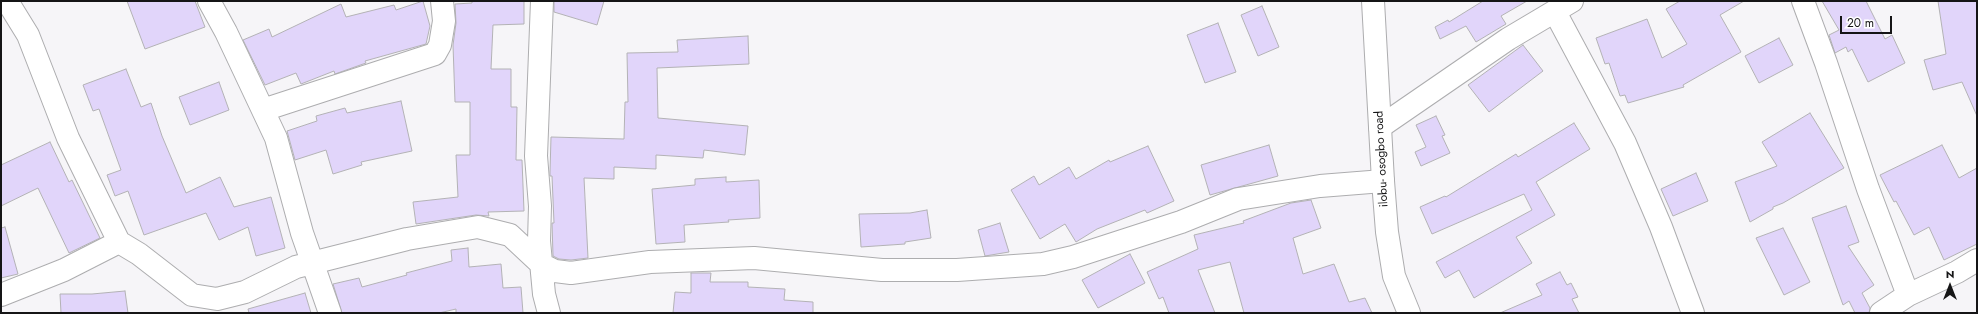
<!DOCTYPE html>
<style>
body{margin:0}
#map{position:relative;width:1978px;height:314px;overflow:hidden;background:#f6f5f8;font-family:Jost,sans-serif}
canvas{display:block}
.frame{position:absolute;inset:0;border:2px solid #151516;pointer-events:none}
.north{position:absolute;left:1930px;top:266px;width:40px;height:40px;-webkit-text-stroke:3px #fff;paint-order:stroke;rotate:0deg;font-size:11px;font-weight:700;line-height:16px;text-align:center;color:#151516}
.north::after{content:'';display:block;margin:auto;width:14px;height:18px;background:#151516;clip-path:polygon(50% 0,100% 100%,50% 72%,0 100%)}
.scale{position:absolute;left:1840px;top:16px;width:52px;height:18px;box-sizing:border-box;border:2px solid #151516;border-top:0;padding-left:5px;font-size:12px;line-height:14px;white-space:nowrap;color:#151516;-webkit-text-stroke:3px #fff;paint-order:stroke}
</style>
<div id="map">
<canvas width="1978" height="314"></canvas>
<div class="frame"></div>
<div class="north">N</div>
<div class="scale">20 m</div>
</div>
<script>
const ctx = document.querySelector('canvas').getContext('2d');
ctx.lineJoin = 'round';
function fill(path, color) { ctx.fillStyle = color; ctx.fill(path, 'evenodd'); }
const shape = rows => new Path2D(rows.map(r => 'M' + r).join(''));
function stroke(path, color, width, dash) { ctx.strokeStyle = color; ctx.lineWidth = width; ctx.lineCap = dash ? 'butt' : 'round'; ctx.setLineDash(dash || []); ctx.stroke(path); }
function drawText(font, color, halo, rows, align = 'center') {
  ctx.font = font + ' Jost,sans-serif'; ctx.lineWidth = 3; ctx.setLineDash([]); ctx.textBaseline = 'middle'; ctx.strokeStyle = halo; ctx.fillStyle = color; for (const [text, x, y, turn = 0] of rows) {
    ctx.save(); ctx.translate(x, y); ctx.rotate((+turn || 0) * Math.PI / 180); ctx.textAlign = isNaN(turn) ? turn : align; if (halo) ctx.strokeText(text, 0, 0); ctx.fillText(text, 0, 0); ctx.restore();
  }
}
const building = shape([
 [127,1,195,1,205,27,145,49,127,1],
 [423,1,430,26,426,44,365,61,366,63,335,74,334,71,301,84,296,73,265,85,243,40,269,29,272,37,341,4,346,17,394,5,396,10,423,1],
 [472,1,524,1,524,24,493,25,491,69,511,69,511,107,517,107,516,160,522,160,524,211,488,212,489,216,476,215,416,224,413,202,458,197,456,155,470,155,470,102,455,102,453,45,456,23,455,4,472,3,472,1],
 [554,1,604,1,597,25,554,12,554,1],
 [1483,1,1527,1,1501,16,1506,24,1476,42,1466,26,1440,39,1435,27,1448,20,1449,22,1483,1],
 [1680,1,1744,1,1720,15,1741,52,1683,85,1684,87,1628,103,1625,95,1620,96,1609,63,1605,64,1596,38,1647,19,1662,58,1687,44,1666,9,1680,1],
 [1822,1,1866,1,1885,39,1892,35,1905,63,1868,82,1852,49,1848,52,1846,47,1835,53,1829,35,1839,30,1822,1],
 [1938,1,1977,1,1977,116,1962,82,1933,90,1924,60,1946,54,1938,1],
 [1262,6,1279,47,1258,56,1241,15,1262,6],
 [1218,23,1236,72,1205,83,1187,35,1218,23],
 [748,36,749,64,657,68,658,118,748,126,745,155,704,150,703,158,656,155,656,169,614,167,614,179,584,178,588,258,571,260,559,259,553,256,552,223,554,223,552,176,550,176,550,172,551,137,624,139,625,102,628,102,627,53,678,52,677,40,748,36],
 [1779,38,1793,65,1759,83,1745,56,1779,38],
 [1523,45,1543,71,1489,112,1468,85,1523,45],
 [126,69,141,107,151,103,162,136,186,193,220,177,234,207,271,197,285,248,256,256,248,227,219,240,206,213,144,235,128,191,115,196,107,175,121,170,99,109,93,111,83,85,126,69],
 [219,82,229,110,190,125,179,97,219,82],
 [401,101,412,151,361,162,362,165,333,174,326,150,295,160,287,131,317,121,316,116,345,108,347,113,401,101],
 [1810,113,1844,168,1783,203,1773,207,1773,209,1750,222,1735,182,1777,166,1762,142,1810,113],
 [1436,116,1445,135,1442,136,1450,153,1421,166,1415,152,1426,147,1416,125,1436,116],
 [1574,123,1590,149,1536,182,1555,215,1516,237,1532,263,1474,298,1459,270,1445,278,1436,262,1532,210,1524,194,1432,234,1420,207,1445,196,1446,197,1516,154,1518,157,1574,123],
 [50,142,69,182,72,180,100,238,69,253,38,188,1,206,1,165,50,142],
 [1269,145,1278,176,1210,195,1201,165,1269,145],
 [1942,145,1959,178,1977,168,1977,244,1944,260,1929,227,1914,235,1896,201,1894,202,1880,175,1942,145],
 [1148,146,1174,201,1147,213,1145,210,1097,229,1076,242,1065,224,1040,239,1011,190,1034,176,1039,185,1069,167,1076,179,1109,160,1110,162,1148,146],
 [1696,173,1708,201,1673,216,1661,189,1696,173],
 [726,177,726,182,759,180,760,218,728,220,729,222,684,225,685,242,656,244,652,189,695,185,695,179,726,177],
 [1311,200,1321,228,1293,238,1303,274,1334,264,1349,302,1365,298,1372,313,1244,313,1230,262,1198,270,1215,313,1169,313,1163,297,1159,299,1147,272,1198,249,1194,235,1244,223,1243,221,1291,203,1311,200],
 [1846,206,1859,242,1848,246,1874,285,1862,293,1870,308,1869,313,1855,313,1849,301,1843,305,1812,218,1846,206],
 [927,210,931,238,905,242,905,244,861,247,859,214,910,213,927,210],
 [1000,223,1009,252,985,256,978,230,1000,223],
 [5,227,18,274,1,278,1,228,5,227],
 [1783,228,1810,282,1784,295,1756,238,1783,228],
 [468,248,469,267,501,264,503,288,521,287,523,313,456,313,456,309,439,313,342,313,333,284,359,278,362,287,407,275,406,273,452,261,451,250,468,248],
 [1130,254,1145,283,1098,308,1082,280,1130,254],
 [1560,272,1567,285,1571,283,1578,297,1572,299,1579,313,1500,313,1542,295,1536,284,1560,272],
 [691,273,711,273,710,282,748,282,748,287,785,289,784,300,813,302,813,313,673,313,675,292,691,293,691,273],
 [125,291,128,313,61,313,60,294,92,294,125,291],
 [305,293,311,313,249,313,248,309,305,293]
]);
const minor = shape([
 [7,1,28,35,68,138,119,242],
 [209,1,226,32,276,138,302,233,330,313],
 [542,1,536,156,540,206,539,241,544,294,549,313],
 [1803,1,1826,63,1868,189,1908,295],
 [1555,12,1625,143,1661,227,1693,313],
 [263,110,435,54,440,45,444,21,442,1],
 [1380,127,1508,39,1572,1],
 [1,295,64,270,119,242,139,254,192,295,217,299,245,292,296,267,407,239,478,227,510,235,541,264,555,271,571,273,650,262,754,258,882,270,957,270,1043,264,1073,257,1181,222,1238,199,1320,186,1383,181],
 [1881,313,1908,295,1957,272,1977,260]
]);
const major = shape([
 [1373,1,1383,181,1387,232,1394,276,1409,313]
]);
const streetNames = [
 ["ilobu- osogbo road",1382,159,-93]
];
fill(building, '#e1d5fa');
stroke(building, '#b3b2b5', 1);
stroke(minor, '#adadaf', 24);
stroke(major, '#adadaf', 24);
stroke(minor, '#fff', 22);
stroke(major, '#fff', 22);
drawText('12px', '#151516', '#fff', streetNames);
</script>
